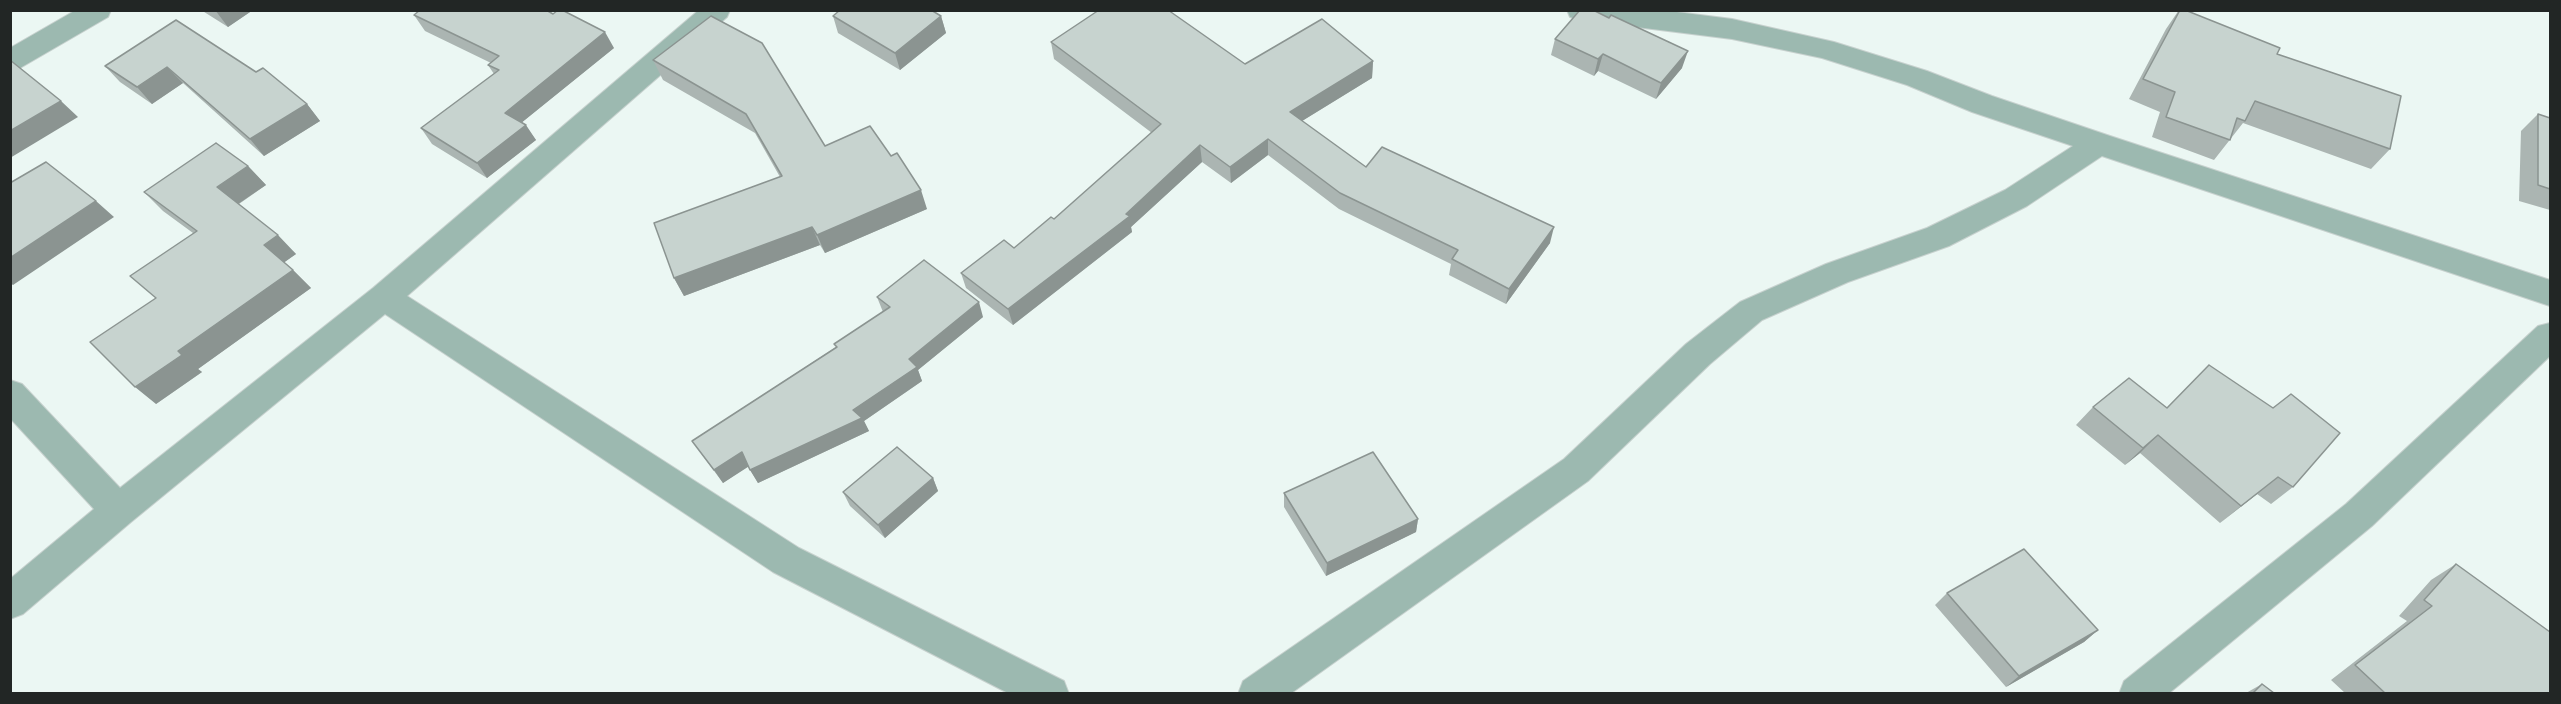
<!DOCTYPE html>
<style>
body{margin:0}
#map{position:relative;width:2561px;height:704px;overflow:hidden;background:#ebf7f3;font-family:Barlow,sans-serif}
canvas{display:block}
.frame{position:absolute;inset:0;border:12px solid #222625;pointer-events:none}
</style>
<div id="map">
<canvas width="2561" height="704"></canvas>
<div class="frame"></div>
</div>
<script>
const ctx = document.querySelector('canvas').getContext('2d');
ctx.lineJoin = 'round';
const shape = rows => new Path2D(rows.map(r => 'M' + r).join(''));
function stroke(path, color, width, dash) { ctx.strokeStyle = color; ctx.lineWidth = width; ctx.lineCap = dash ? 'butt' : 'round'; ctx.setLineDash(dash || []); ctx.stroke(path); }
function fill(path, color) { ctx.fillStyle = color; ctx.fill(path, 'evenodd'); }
const minor = shape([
 [76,10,111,10,108,17,20,68,10,71,10,48,76,10],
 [699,10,730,10,727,17,407,296,799,548,1064,681,1069,694,1010,694,773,572,385,314,131,522,23,614,10,619,10,579,94,509,10,418,10,380,22,384,120,488,373,288,699,10],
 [1567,10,1661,10,1732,19,1834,42,1927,71,1992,96,2110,136,2550,280,2550,306,2102,156,2027,206,1949,246,1848,282,1762,320,1710,364,1588,481,1290,694,1238,694,1243,681,1564,459,1686,344,1740,302,1826,264,1927,228,2005,190,2073,146,1972,112,1907,85,1822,58,1732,39,1580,20,1570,17,1567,10],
 [2550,323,2550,356,2372,526,2168,694,2119,694,2124,681,2346,504,2538,326,2550,323]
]);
const wall = shape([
 [201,10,253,10,228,27],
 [2179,10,2277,54,2390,149,2371,169,2243,123,2214,160,2152,137,2160,112,2129,99,2166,29],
 [414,15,614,48,522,122,536,140,487,178,432,144,421,128,494,74,488,65,491,63,425,31],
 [833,16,941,16,946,33,900,70,838,33],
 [1555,39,1682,68,1656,99,1598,71,1594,76,1551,55],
 [1051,42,1245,64,1373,61,1372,78,1302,121,1366,167,1550,243,1506,304,1449,275,1451,264,1339,209,1268,155,1231,183,1202,162,1131,227,1132,232,1013,325,966,288,961,273,1014,248,1054,219,1152,133,1054,59],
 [653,60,825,146,927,209,825,253,820,245,684,296,674,278,780,177,755,133,663,80],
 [105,66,256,72,307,104,320,121,264,156,183,83,152,104,120,82],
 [2538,114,2550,118,2550,210,2519,201,2521,131],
 [248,166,266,185,239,204,296,254,284,262,293,270,311,288,198,369,202,372,156,404,156,298,193,233,163,211,144,192],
 [877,297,983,317,918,370,922,381,864,421,869,431,758,483,748,466,723,483,692,441,836,347,834,344,883,312],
 [2209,365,2293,487,2271,504,2257,494,2220,523,2140,453,2125,465,2076,425,2093,407,2167,408],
 [933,478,938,491,885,538,850,506,843,492],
 [1284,493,1418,519,1416,532,1326,576,1284,507],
 [2456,564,2550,693,2345,693,2331,680,2407,621,2399,616,2431,580],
 [1947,593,2098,630,2084,642,2006,687,1935,605],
 [2262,684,2274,693,2246,693]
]);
const shadedWall = shape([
 [215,10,253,10,228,27],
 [941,16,946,33,900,70,895,53],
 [605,32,614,48,515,128,505,113],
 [1688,51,1682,68,1656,99,1661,83],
 [1603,54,1598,71,1594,76,1598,59],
 [1373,61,1372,78,1289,129,1290,112],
 [167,67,183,83,152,104,137,87],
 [61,101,78,117,10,158,10,131],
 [307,104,320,121,264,156,250,139],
 [526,125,536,140,487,178,477,163],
 [1268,139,1268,155,1231,183,1230,167],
 [1200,145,1202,162,1131,227,1132,232,1013,325,1008,309],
 [248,166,266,185,235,206,217,187],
 [921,190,927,209,825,253,817,235],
 [96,201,114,217,13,285,10,283,10,258],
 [812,227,820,245,684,296,674,278],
 [1554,227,1550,243,1506,304,1509,289],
 [278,235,296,254,282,264,264,245],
 [293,270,311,288,198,369,202,372,156,404,135,387,178,351],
 [979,302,983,317,918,370,922,381,864,421,869,431,758,483,750,470,853,410,909,359],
 [2158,435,2140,453,2125,465,2143,448],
 [742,452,751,465,723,483,714,470],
 [2278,477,2257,494,2220,523,2241,506],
 [933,478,938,491,885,538,878,525],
 [1418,519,1416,532,1326,576,1327,563],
 [2098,630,2084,642,2006,687,2019,676]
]);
const building = shape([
 [420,10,546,10,553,14,558,10,562,10,605,32,505,113,526,125,477,163,421,128,499,70,488,65,499,56,414,15,420,10],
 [840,10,931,10,941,16,895,53,833,16,840,10],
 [1099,10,1168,10,1245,64,1322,19,1373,61,1290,112,1366,167,1382,147,1554,227,1509,289,1452,259,1458,250,1340,193,1268,139,1230,167,1200,145,1126,214,1130,216,1008,309,961,273,1004,240,1014,248,1051,217,1054,219,1161,124,1051,42,1099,10],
 [1580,10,1593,10,1609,18,1611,15,1688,51,1661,83,1603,54,1598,59,1555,39,1580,10],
 [2180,10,2185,10,2280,48,2277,54,2401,96,2390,149,2255,101,2245,121,2237,118,2230,140,2166,117,2175,92,2143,79,2180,10],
 [711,16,762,43,825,146,870,126,891,156,897,153,921,190,817,235,812,227,674,278,654,223,782,176,746,114,653,60,711,16],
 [176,20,256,72,263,68,307,104,250,139,167,67,137,87,105,66,176,20],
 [10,60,61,101,10,131,10,60],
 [2538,114,2550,118,2550,189,2538,185,2538,114],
 [216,143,248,166,217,187,278,235,264,245,293,270,178,351,182,355,135,387,90,342,156,298,130,276,197,231,144,192,216,143],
 [46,162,96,201,10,258,10,183,46,162],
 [924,260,979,302,909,359,917,367,853,410,862,418,750,470,742,452,714,470,692,441,837,347,834,344,890,307,877,297,924,260],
 [2209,365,2273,408,2291,394,2340,433,2293,487,2278,477,2241,506,2158,435,2143,448,2093,407,2129,378,2167,408,2209,365],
 [897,447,933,478,878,525,843,492,897,447],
 [1373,452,1418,519,1327,563,1284,493,1373,452],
 [2024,549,2098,630,2019,676,1947,593,2024,549],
 [2456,564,2550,632,2550,693,2385,693,2355,665,2432,606,2424,600,2456,564],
 [2262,684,2274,693,2253,693,2262,684]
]);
stroke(minor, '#c7d1ce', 2);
fill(minor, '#9cb9b0');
fill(wall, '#abb5b2');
fill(shadedWall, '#8b9491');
fill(building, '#c7d3cf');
stroke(building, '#8b9491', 1.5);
</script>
